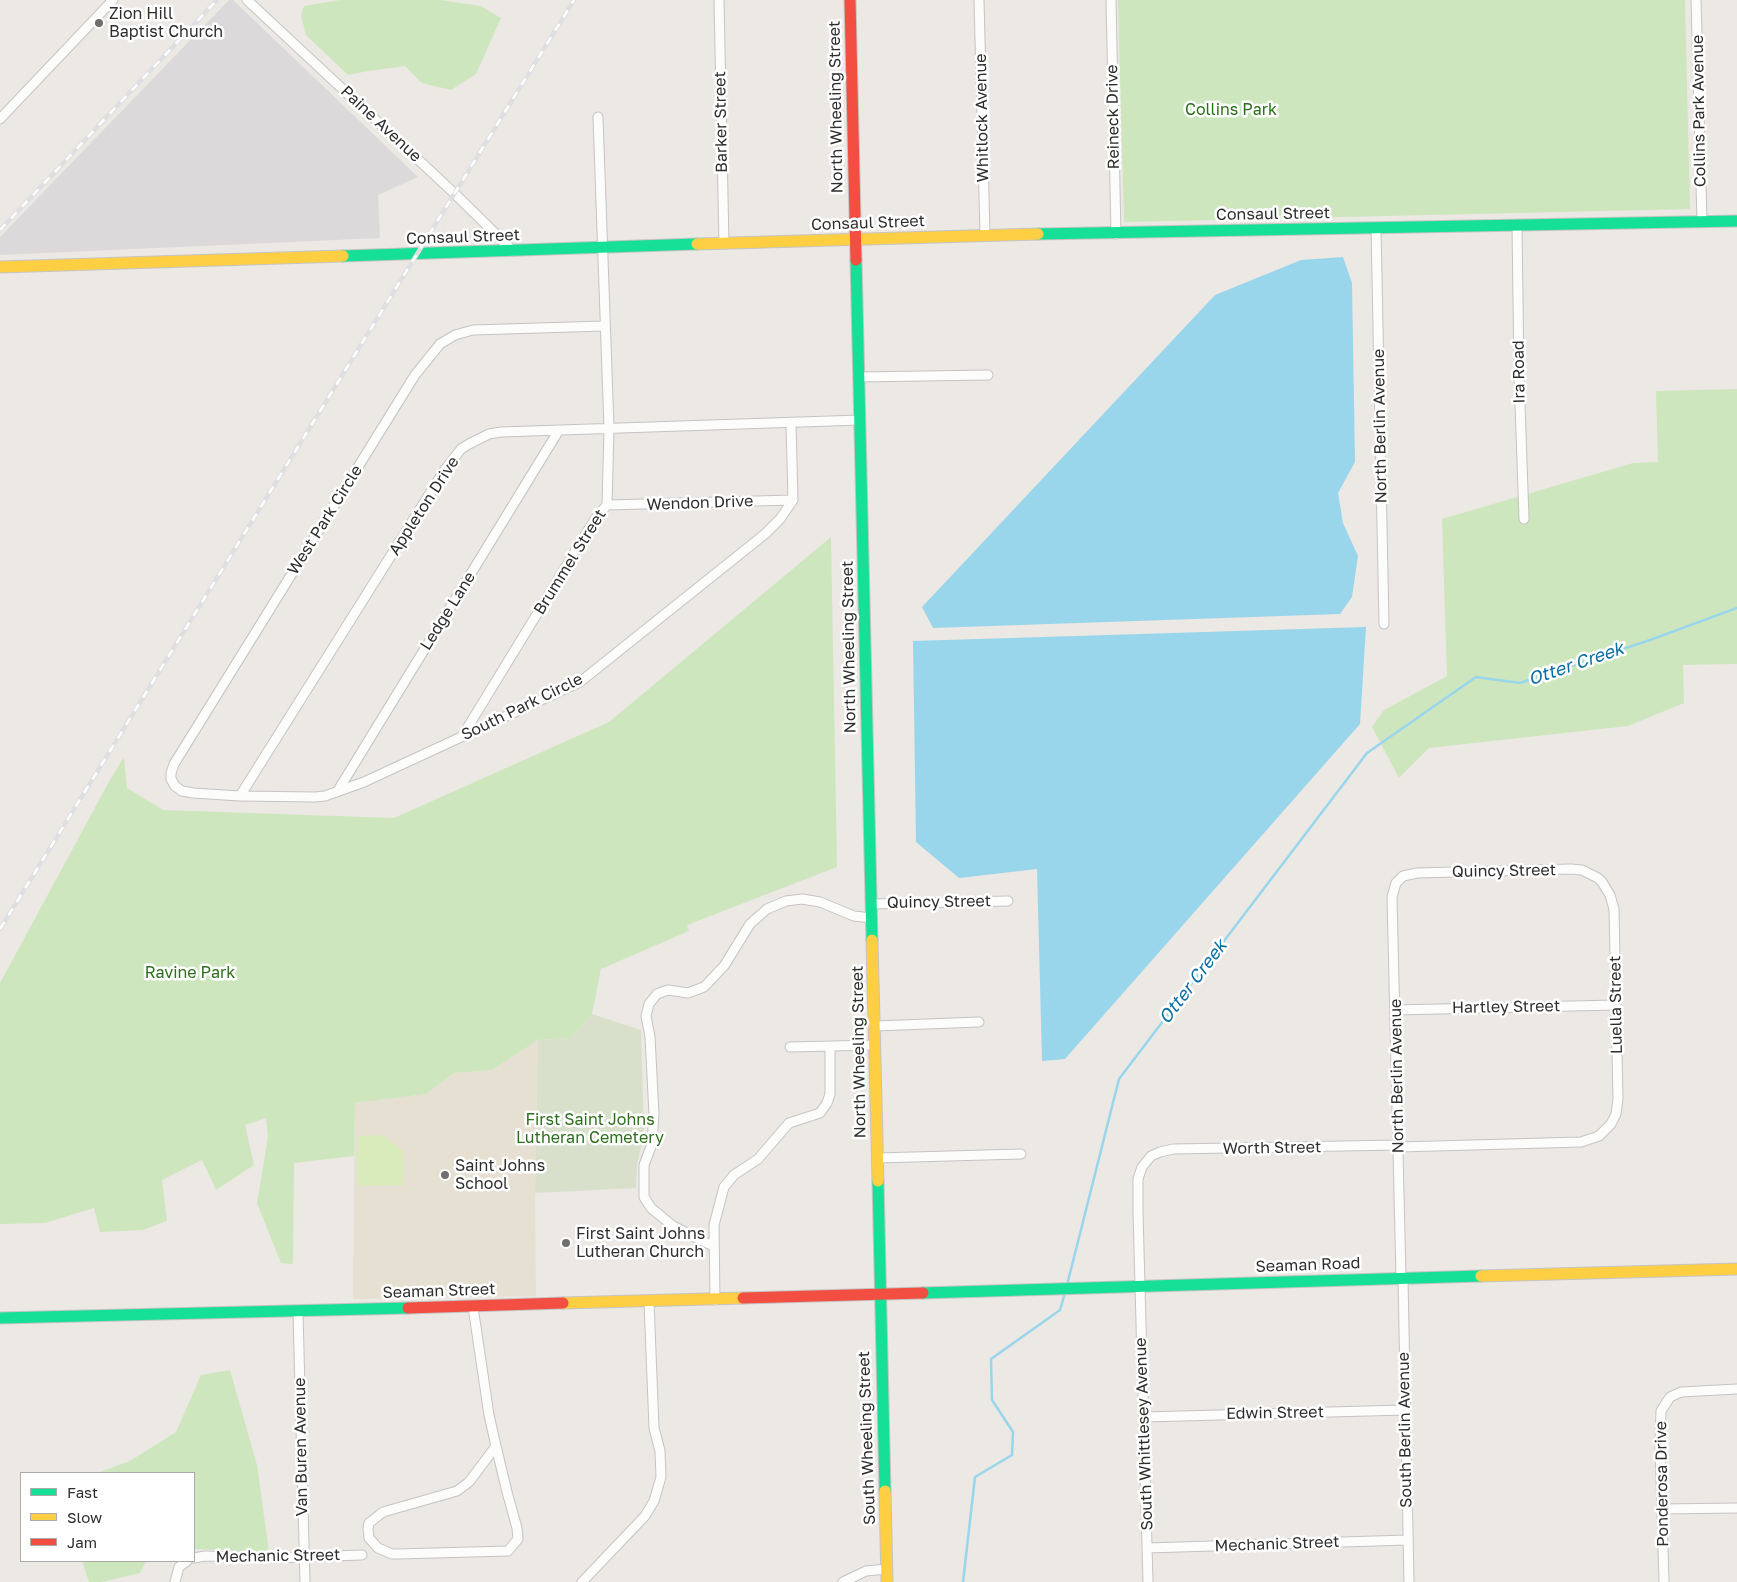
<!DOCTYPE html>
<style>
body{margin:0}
#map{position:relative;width:1737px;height:1582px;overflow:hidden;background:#ece8e4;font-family:"Golos Text",sans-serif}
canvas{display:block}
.legend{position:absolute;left:20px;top:1472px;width:175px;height:90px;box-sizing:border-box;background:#fff;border:1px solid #ababab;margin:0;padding:6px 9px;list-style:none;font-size:15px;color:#2e2e2e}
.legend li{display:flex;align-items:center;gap:10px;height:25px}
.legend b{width:25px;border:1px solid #ababab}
</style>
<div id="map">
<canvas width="1737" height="1582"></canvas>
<ul class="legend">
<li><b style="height:6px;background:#16e098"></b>Fast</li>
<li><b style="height:6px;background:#ffcf43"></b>Slow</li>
<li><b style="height:6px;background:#f24e42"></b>Jam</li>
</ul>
</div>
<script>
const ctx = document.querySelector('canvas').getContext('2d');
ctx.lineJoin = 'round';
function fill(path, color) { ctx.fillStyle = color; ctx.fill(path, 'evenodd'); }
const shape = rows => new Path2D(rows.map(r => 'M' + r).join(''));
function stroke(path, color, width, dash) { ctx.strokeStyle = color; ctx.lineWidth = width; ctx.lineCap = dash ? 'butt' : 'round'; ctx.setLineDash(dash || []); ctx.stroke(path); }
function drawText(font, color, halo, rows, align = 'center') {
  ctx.font = font + ' "Golos Text",sans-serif'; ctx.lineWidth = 5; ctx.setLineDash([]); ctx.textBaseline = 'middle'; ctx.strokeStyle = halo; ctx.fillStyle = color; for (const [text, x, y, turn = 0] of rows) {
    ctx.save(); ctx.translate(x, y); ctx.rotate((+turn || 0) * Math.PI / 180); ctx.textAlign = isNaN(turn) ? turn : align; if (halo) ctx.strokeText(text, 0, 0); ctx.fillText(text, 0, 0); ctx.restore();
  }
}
const industrial = shape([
 [229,0,233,0,418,177,378,195,380,238,0,255,0,237]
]);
const education = shape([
 [538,1040,535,1193,536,1296,353,1299,355,1103,426,1094,454,1073,492,1070]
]);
const green = shape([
 [340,0,440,0,481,6,501,18,476,74,451,90,422,83,405,66,368,71,348,75,306,35,301,16,304,6],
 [1118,0,1685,0,1690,209,1124,222],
 [1737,389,1737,664,1683,665,1684,703,1628,726,1429,748,1399,778,1372,727,1384,710,1447,676,1442,519,1633,463,1658,462,1656,391],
 [831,537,837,867,687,925,689,931,601,969,592,1014,571,1038,538,1040,492,1070,454,1073,426,1094,355,1103,354,1156,294,1163,293,1264,281,1263,257,1203,268,1137,266,1118,245,1125,254,1165,216,1190,202,1160,162,1180,167,1221,143,1230,100,1232,94,1208,45,1223,0,1224,0,983,111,778,124,757,127,788,163,810,394,818,609,722],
 [230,1370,257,1465,269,1552,194,1549,194,1473,97,1473,130,1461,176,1432,201,1375],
 [82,1561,146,1561,140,1573,102,1582,89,1582]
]);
const cemetery = shape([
 [592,1014,641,1030,644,1136,637,1163,636,1188,535,1193,538,1040,571,1038]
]);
const pitch = shape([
 [383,1135,403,1151,404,1185,362,1186,357,1181,357,1136]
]);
const water = shape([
 [1343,257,1352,283,1355,462,1338,493,1343,523,1358,556,1352,597,1340,614,933,628,922,607,1215,295,1301,260],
 [1366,627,1360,724,1065,1059,1042,1061,1037,869,959,878,916,842,913,641]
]);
const stream = shape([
 [1067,1285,1119,1079,1367,753,1476,677,1520,683,1650,640,1737,608],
 [963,1582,975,1477,1012,1455,1013,1432,992,1400,991,1359,1060,1310,1065,1293]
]);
const street = shape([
 [247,0,454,193,513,251],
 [719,0,724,244],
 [979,0,985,235],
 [1111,0,1116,234],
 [1696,0,1702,222],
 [0,119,113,0],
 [1517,225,1519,375,1524,519],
 [1376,228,1384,624],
 [604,326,473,330,455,335,440,344,415,375,174,764,171,773,171,779,175,786,182,791,193,793,240,796,315,797,325,796,364,782,580,682,765,534,780,519,793,500,791,424],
 [859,377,988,375],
 [607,505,793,500],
 [463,735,595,519,607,505,609,428,598,117],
 [337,792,559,430],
 [240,796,444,471,461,449,469,444,489,434,501,432,860,420],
 [871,904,1008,901],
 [1395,1010,1616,1005],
 [875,1026,979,1022],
 [790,1047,875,1045],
 [1399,1147,1581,1142,1599,1136,1611,1124,1616,1114,1618,1099,1614,909,1610,895,1602,882,1598,878,1582,870,1571,869,1417,873,1403,876,1396,883,1392,897,1401,1278],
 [877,1158,1021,1154],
 [713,1246,673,1226,651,1208,644,1197,644,1165,652,1144,654,1114,650,1037,646,1016,649,1004,657,994,668,990,688,993,704,987,724,966,750,924,767,909,786,901,802,899,820,902,854,916,871,918],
 [1403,1278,1409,1582],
 [715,1300,714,1225,724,1187,734,1175,758,1159,789,1123,820,1113,827,1103,830,1094,830,1047],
 [473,1307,489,1415,496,1446,507,1492,517,1528,518,1539,508,1551,398,1554,392,1554,378,1548,369,1538,368,1529,369,1523,383,1512,457,1491,469,1482,496,1446],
 [298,1312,305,1582],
 [1144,1417,1405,1410],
 [1662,1509,1737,1508],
 [1147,1548,1407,1540],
 [194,1558,205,1556,273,1558,362,1555],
 [175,1582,179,1567,187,1561],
 [582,1582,645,1516,654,1501,661,1477,660,1451,654,1428,649,1302],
 [843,1582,866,1571,887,1569],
 [1148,1582,1138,1212,1138,1179,1142,1167,1151,1156,1160,1152,1173,1149,1399,1145],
 [1664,1582,1660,1445,1661,1411,1670,1397,1681,1392,1737,1389]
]);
const fast = shape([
 [1038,234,1737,221],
 [343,256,697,244],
 [856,260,872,940],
 [878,1181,885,1491],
 [923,1293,1481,1276],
 [0,1318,408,1308]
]);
const slow = shape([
 [697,244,1038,234],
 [0,267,343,256],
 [872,940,878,1181],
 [1481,1276,1737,1269],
 [563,1303,743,1298],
 [885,1491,887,1582]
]);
const jam = shape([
 [850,0,856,260],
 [743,1298,923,1293],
 [408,1308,563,1303]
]);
const rail = shape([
 [0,230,217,0],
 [0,929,574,0]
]);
const markers = [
 [99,23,5,"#706f6e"],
 [445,1175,5,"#706f6e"],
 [566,1243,5,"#706f6e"]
];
const poiNames = [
 ["Zion Hill",109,14],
 ["Baptist Church",109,32],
 ["Saint Johns",455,1166],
 ["School",455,1184],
 ["First Saint Johns",576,1234],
 ["Lutheran Church",576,1252]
];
const streetNames = [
 ["North Wheeling Street",836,107,-91],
 ["Collins Park Avenue",1699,111,-91],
 ["Reineck Drive",1113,117,-91],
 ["Whitlock Avenue",982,118,-91],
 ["Barker Street",721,122,-91],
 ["Paine Avenue",381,124,43],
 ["Consaul Street",1273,214,-1],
 ["Consaul Street",868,223,-2],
 ["Consaul Street",463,237,-2],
 ["Ira Road",1519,372,-91],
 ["North Berlin Avenue",1380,426,-91],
 ["Wendon Drive",700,503,-2],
 ["Appleton Drive",424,506,-57],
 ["West Park Circle",325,520,-58],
 ["Brummel Street",570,562,-58],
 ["Ledge Lane",448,611,-58],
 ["North Wheeling Street",849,647,-91],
 ["South Park Circle",522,707,-26],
 ["Quincy Street",1504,871,-1],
 ["Quincy Street",939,902,-1],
 ["Luella Street",1616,1005,-91],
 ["Hartley Street",1506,1007,-1],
 ["North Wheeling Street",859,1052,-91],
 ["North Berlin Avenue",1397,1076,-91],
 ["Worth Street",1272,1148,-1],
 ["Seaman Road",1308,1265,-2],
 ["Seaman Street",439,1291,-2],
 ["Edwin Street",1275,1413,-1],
 ["South Berlin Avenue",1405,1430,-91],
 ["South Whittlesey Avenue",1144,1434,-92],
 ["South Wheeling Street",867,1438,-92],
 ["Van Buren Avenue",301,1447,-91],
 ["Ponderosa Drive",1662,1484,-91],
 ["Mechanic Street",1277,1544,-2],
 ["Mechanic Street",278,1556,-1]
];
const parkNames = [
 ["Collins Park",1231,110],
 ["Ravine Park",190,973],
 ["First Saint Johns",590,1120],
 ["Lutheran Cemetery",590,1138]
];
const waterNames = [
 ["Otter Creek",1576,664,-19],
 ["Otter Creek",1193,982,-53]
];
fill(industrial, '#dcd9db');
fill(education, '#e6e0d3');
fill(green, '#cee6be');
fill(cemetery, '#d8e0cc');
fill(pitch, '#d9eabb');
fill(water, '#99d6ec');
stroke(stream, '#99d6ec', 2.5);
stroke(street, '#c5c4c5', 11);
stroke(fast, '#c5c4c5', 13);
stroke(slow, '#c5c4c5', 13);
stroke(jam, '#c5c4c5', 13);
stroke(street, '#fcfcfb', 9);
stroke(fast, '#16e098', 11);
stroke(slow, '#ffcf43', 11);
stroke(jam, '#f24e42', 11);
stroke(rail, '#dfdfe1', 4.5);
stroke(rail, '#fff', 2.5, [8]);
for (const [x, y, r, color] of markers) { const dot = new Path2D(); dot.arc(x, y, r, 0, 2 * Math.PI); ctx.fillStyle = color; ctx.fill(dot); stroke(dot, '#fff', 2); }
drawText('16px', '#2e2e2e', '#fff', poiNames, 'left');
drawText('16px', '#2e2e2e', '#fff', streetNames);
drawText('16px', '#2c6e1b', '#fff', parkNames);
drawText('italic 18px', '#0d6fa3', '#fff', waterNames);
</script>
